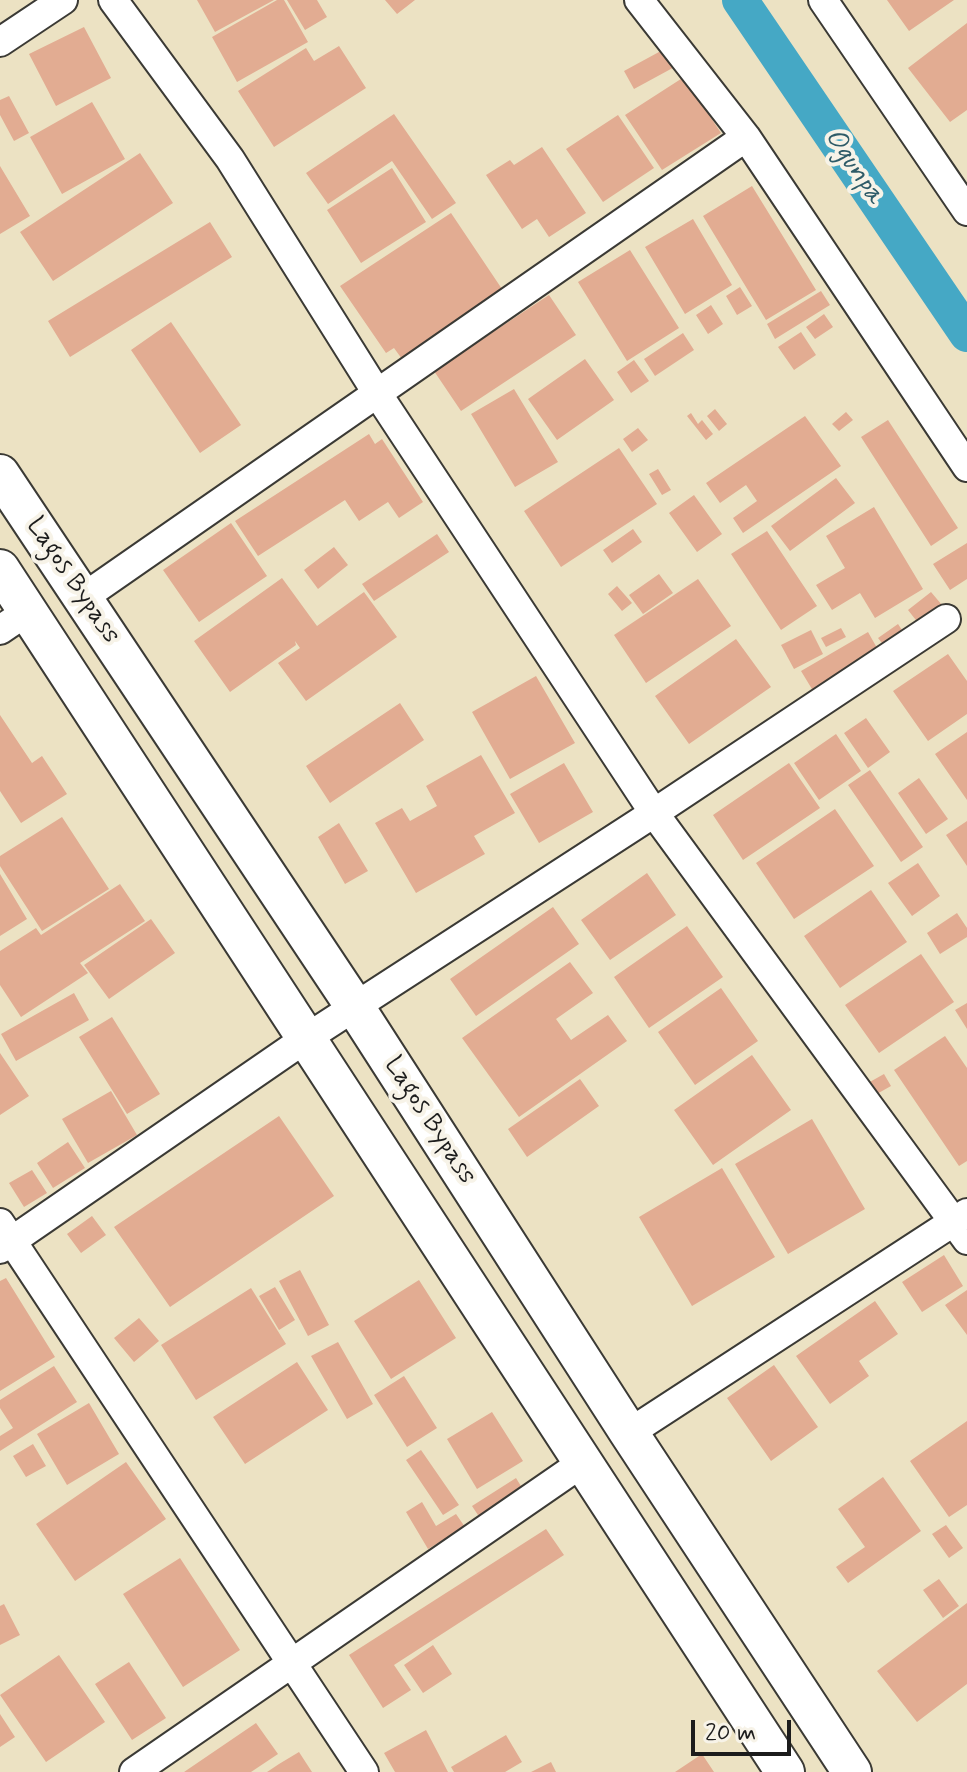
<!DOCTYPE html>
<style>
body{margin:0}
#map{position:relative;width:967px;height:1772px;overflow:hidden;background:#ece2c3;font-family:Mynerve,sans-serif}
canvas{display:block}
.scale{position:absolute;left:691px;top:1720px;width:100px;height:36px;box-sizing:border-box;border:4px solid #1c1c1c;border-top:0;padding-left:10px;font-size:24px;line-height:28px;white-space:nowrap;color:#1c1c1c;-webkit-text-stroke:6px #f7f3e8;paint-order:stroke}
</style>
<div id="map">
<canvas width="967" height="1772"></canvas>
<div class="scale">20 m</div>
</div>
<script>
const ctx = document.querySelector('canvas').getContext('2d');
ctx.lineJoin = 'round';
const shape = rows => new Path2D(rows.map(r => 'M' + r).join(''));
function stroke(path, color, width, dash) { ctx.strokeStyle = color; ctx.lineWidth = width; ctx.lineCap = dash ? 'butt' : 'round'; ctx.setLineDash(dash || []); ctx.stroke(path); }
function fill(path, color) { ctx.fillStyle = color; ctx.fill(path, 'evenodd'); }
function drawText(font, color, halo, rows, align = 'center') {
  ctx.font = font + ' Mynerve,sans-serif'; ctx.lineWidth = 8; ctx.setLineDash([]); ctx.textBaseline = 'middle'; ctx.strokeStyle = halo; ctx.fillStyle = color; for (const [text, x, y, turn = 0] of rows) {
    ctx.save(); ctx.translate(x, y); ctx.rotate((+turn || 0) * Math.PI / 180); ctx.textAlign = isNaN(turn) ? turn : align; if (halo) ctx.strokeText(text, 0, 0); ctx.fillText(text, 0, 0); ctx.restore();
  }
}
const canal = shape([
 [740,0,967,334]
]);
const building = shape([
 [197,0,274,0,215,32],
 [277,0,284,0,308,42,237,82,212,37],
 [287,0,317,0,327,17,305,30],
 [385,0,415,0,397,14],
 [887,0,954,0,909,31],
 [967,23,967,110,950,122,908,68],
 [84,27,111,78,56,106,29,54],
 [339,46,366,88,274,147,238,91,306,48,314,61],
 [670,46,680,64,634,89,624,71],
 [684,77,721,133,662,170,625,115],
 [9,96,29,133,14,141,0,115,0,100],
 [92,102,125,159,62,194,30,137],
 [394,114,456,203,432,219,392,161,328,204,306,173],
 [618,115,654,168,603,202,566,149],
 [542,147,586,213,549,237,537,219,522,229,486,175,510,160,514,165],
 [140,153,173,203,53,281,20,232],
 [0,166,30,216,0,234],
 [392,168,426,222,361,263,327,210],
 [752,186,816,290,766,320,703,216],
 [451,213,504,292,402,359,394,348,386,353,340,286],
 [693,219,732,285,685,314,645,247],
 [210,222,232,257,70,357,48,321],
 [630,250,679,328,627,361,578,282],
 [740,287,752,306,737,315,726,296],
 [821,291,830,305,775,339,767,324],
 [549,295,576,335,461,411,434,371],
 [711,305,723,324,708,334,696,315],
 [824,314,833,327,815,339,806,327],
 [171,322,241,425,200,453,131,350],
 [801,332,816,355,794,370,778,347],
 [683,333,694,350,655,376,644,359],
 [585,359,614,400,557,440,528,399],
 [634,360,649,381,631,393,617,372],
 [514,389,558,462,515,487,471,414],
 [715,409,727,424,719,431,707,416],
 [846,412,853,420,839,431,832,424],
 [691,413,698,424,702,420,713,434,706,440,687,416],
 [805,416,841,466,743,533,733,518,757,501,746,485,720,503,706,483],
 [888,420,958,528,931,546,861,437],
 [638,428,648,440,632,452,623,439],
 [369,434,375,444,382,439,423,502,399,518,388,502,359,521,345,500,258,556,235,521],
 [619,448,657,504,561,567,524,511],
 [658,469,671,490,662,495,649,474],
 [836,478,855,503,790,551,771,526],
 [694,495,722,534,697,552,669,513],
 [874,507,923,589,875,618,860,593,832,610,816,585,845,568,826,536],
 [231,523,267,576,199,622,163,570],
 [633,529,642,542,612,563,603,550],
 [767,531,817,606,781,630,731,554],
 [437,534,449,552,374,601,362,584],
 [967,543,967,579,950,590,933,564],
 [334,547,348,565,318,589,304,570],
 [659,574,673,593,643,614,629,595],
 [282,578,317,626,364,592,397,637,306,701,278,663,300,648,295,641,296,645,230,692,194,641],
 [698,579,731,626,646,683,614,635],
 [617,586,632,603,622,611,608,594],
 [931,592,942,605,919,624,908,610],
 [898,624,904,633,885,647,878,638],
 [841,628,846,637,826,647,821,638],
 [811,630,823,654,794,669,781,645],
 [868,632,881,655,815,694,801,671],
 [736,639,771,687,689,744,655,696],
 [948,654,967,681,967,714,928,741,893,691],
 [536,676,575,743,510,779,472,712],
 [400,703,424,740,330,803,306,766],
 [0,715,32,763,42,756,67,794,21,823,0,791],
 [866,718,890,752,868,768,844,733],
 [967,732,967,800,935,754],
 [836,734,861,771,819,800,794,763],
 [481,755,515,813,474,836,485,854,416,893,375,823,402,808,410,821,437,806,426,786],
 [564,763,593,812,539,843,510,794],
 [789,763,820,808,743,860,713,815],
 [870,770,923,847,901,862,848,785],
 [919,778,948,819,926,834,898,793],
 [835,809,874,866,794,919,756,863],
 [62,817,109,889,42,931,0,866,0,856],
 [967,821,967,866,946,835],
 [339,823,368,871,345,884,318,837],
 [918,863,940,896,912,916,888,883],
 [647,873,676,915,610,960,581,920],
 [0,874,27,919,0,936],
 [120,884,145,921,80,963,88,973,21,1017,0,985,0,951,36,928,41,935],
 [871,890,907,942,840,988,804,936],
 [553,907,579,944,476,1016,450,979],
 [957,913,967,928,967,937,940,954,927,933],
 [151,919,175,953,109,999,84,965],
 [687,926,723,977,649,1028,614,977],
 [921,954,954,1002,879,1053,845,1005],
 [570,962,593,993,556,1019,571,1040,608,1015,627,1041,519,1117,462,1038],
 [721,988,758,1041,695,1085,658,1032],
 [74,993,89,1020,16,1061,1,1034],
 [967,1003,967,1029,955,1010],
 [112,1017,160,1094,127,1114,79,1037],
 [945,1036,967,1068,967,1161,959,1166,894,1070],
 [0,1053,29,1096,0,1115],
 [752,1055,791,1110,713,1165,674,1110],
 [884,1074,891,1086,875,1095,868,1083],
 [580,1079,599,1106,527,1157,508,1129],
 [111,1091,137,1135,88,1163,62,1119],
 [279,1116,334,1196,170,1307,114,1227],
 [812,1119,865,1209,788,1254,735,1164],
 [68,1142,85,1168,53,1188,37,1163],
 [722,1168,775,1257,692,1306,639,1217],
 [32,1170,47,1193,24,1207,9,1183],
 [92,1216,106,1235,81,1253,67,1234],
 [944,1255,963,1286,922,1312,902,1282],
 [300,1270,329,1325,308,1336,279,1281],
 [6,1278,55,1357,0,1391,0,1281],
 [419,1280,456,1338,391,1379,354,1321],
 [275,1287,295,1320,279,1330,259,1296],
 [251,1288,286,1344,196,1400,161,1345],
 [967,1290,967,1335,945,1305],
 [875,1301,898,1334,859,1361,869,1376,830,1404,796,1356],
 [139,1318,159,1341,134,1362,114,1338],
 [338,1342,373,1404,347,1419,311,1356],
 [297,1362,328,1410,245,1464,213,1417],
 [774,1365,818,1427,771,1461,727,1398],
 [54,1366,77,1402,0,1451,0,1436,13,1428,0,1408,0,1400],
 [404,1376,437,1428,407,1447,374,1395],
 [89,1403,119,1454,67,1485,37,1434],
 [492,1412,523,1461,477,1489,447,1439],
 [967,1421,967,1505,949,1517,910,1461],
 [33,1444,46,1466,26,1477,13,1456],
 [421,1450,459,1505,443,1515,406,1460],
 [126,1462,166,1519,75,1581,36,1524],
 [883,1477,921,1531,848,1583,836,1567,865,1547,838,1509],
 [516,1478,527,1496,484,1524,472,1506],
 [422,1502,436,1526,456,1514,465,1527,428,1549,406,1512],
 [946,1525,963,1548,949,1558,932,1534],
 [546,1529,564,1555,394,1665,411,1690,383,1708,349,1655],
 [180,1558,240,1650,183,1687,123,1594],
 [939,1579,959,1606,943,1618,923,1590],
 [967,1603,967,1684,917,1722,877,1671],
 [4,1604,20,1635,0,1645,0,1606],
 [433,1645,452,1674,423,1693,404,1665],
 [59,1655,105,1722,46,1762,0,1695],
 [129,1662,166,1718,132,1740,95,1684],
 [0,1714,15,1737,0,1747],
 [256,1723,278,1754,251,1772,184,1772],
 [426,1730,448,1772,395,1772,384,1753],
 [506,1735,522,1762,505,1772,454,1772,451,1767],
 [299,1752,312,1772,267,1772,279,1764],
 [702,1754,714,1772,675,1772],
 [551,1762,556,1772,531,1772]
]);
const street = shape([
 [113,0,230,159,377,393,654,813,967,1240],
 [639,0,746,137,967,467],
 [823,0,967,211],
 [0,42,63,0],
 [84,597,746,137],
 [0,630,28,611],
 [0,1223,364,1772],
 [0,1249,305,1039,654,813,946,619],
 [629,1433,967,1213],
 [134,1772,582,1463]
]);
const secondary = shape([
 [0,474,355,1007,629,1433,852,1772],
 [0,569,785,1772]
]);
const streetNames = [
 ["Lagos Bypass",72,581,56],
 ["Lagos Bypass",429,1121,57]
];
const waterNames = [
 ["Ogunpa",853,167,56]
];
stroke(canal, '#45a8c5', 36);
fill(building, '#e2ac92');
stroke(street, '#3b3a35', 32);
stroke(secondary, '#3b3a35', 42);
stroke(street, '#fff', 28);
stroke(secondary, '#fff', 38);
drawText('26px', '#1c1c1c', '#f7f3e8', streetNames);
drawText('italic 28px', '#2e5b68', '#f7f3e8', waterNames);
</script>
